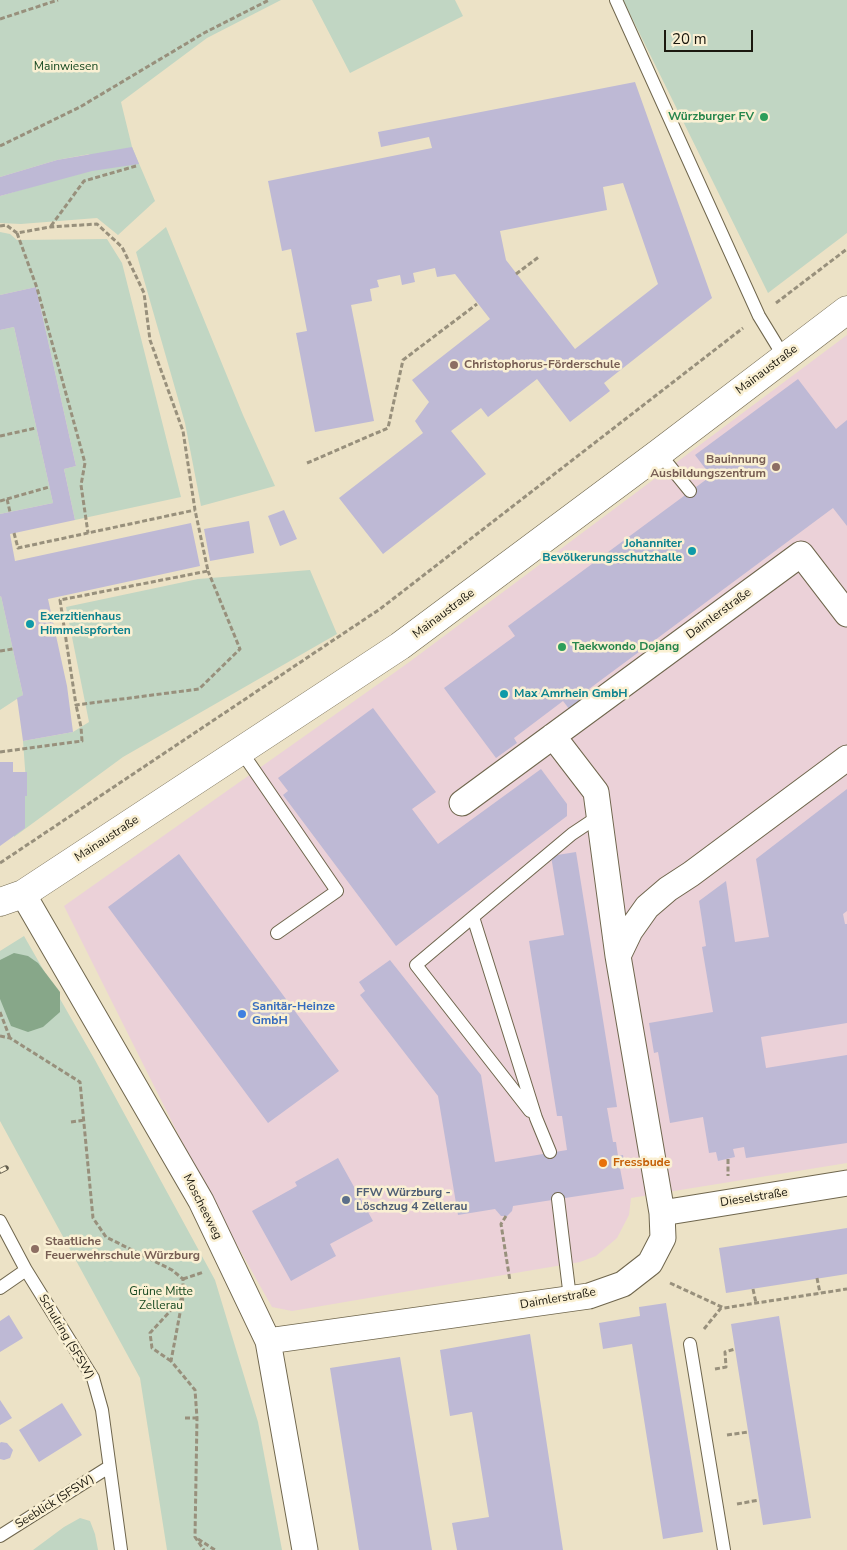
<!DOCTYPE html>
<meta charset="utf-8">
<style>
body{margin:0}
#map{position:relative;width:847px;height:1550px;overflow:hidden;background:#ece2c6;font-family:"Nunito Sans",sans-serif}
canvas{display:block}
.scale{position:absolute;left:664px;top:30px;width:89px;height:22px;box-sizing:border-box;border:2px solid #1b180e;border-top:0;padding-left:6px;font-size:15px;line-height:18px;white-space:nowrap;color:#1b180e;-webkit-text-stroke:4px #faf0d3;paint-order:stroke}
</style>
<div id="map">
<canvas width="847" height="1550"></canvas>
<div class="scale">20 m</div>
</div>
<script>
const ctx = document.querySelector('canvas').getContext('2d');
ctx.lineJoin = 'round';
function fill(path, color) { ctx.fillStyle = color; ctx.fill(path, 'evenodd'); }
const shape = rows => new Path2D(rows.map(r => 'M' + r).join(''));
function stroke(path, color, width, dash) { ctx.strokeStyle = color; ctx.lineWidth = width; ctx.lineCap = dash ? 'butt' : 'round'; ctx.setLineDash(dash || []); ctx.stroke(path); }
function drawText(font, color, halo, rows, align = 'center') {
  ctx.font = font + ' "Nunito Sans",sans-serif'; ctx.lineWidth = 5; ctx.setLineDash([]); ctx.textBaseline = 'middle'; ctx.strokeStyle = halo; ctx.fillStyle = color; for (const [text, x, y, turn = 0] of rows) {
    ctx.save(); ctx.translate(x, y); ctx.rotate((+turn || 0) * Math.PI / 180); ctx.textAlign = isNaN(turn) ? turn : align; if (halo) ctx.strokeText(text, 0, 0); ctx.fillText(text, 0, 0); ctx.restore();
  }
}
const industrial = shape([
 [847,335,847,1163,631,1198,629,1215,617,1238,596,1256,580,1262,292,1311,272,1307,206,1190,64,906,408,663]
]);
const green = shape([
 [0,0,281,0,207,38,121,102,132,147,155,201,118,235,97,218,21,224,0,223,0,196,34,186,90,154,57,160,0,177],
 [312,0,455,0,463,16,350,73],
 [623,0,847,0,847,233,768,293],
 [166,227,243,415,275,486,201,506,185,423,136,252],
 [0,232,10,234,17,240,107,239,122,263,181,497,75,520,64,469,76,466,36,287,0,295],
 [14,327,53,503,0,514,0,330],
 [310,570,337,634,123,757,14,837,14,796,27,796,23,741,73,732,89,722,66,607,198,579],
 [1,596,23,695,0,710,0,597],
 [24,936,95,1060,215,1280,258,1422,282,1550,167,1550,140,1378,0,1121,0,951],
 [80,1518,90,1521,95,1534,98,1550,33,1550,64,1527]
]);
const forest = shape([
 [14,953,28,956,38,963,60,992,60,1012,43,1027,28,1032,11,1026,0,999,0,960]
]);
const building = shape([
 [635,82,712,298,604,383,610,391,570,422,537,379,488,417,481,408,451,431,486,474,383,554,339,498,423,433,415,421,429,402,412,380,490,319,455,274,437,277,435,268,413,273,415,282,402,285,400,275,377,280,379,287,370,289,372,301,351,305,374,421,315,432,296,333,307,331,291,249,282,251,268,181,432,148,429,137,381,147,378,132],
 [623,183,658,284,575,349,506,260,500,231,607,210,603,187],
 [132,147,139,164,92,171,0,196,0,177,57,160],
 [36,287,76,466,64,469,75,520,10,534,15,561,191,523,200,566,48,599,67,686,73,732,23,741,17,698,23,695,1,596,0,597,0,514,53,503,14,327,0,330,0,295],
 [798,379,836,429,847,420,847,526,833,508,589,689,595,697,573,714,563,701,514,738,517,743,496,758,444,688,515,636,508,626,711,476,695,455],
 [284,510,297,539,280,546,268,516],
 [249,521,254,553,210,561,204,529],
 [373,708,436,792,412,809,438,844,541,769,567,804,567,816,396,946,283,795,288,791,278,778],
 [0,762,13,762,13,772,27,772,27,796,25,796,25,828,0,846],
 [847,789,847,911,843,914,845,924,847,924,847,1023,761,1037,766,1068,847,1055,847,1143,746,1158,744,1147,733,1149,735,1157,718,1161,716,1152,709,1153,703,1117,670,1123,658,1052,654,1053,649,1023,713,1012,702,947,706,946,699,901,726,881,735,942,769,937,756,859],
 [576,852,617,1107,607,1108,613,1142,616,1142,618,1156,623,1155,625,1168,620,1168,624,1189,513,1206,512,1211,507,1216,501,1216,495,1209,458,1215,438,1096,360,995,365,991,359,982,390,960,481,1075,495,1162,567,1150,562,1116,557,1116,529,941,564,935,551,856],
 [179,854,339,1071,268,1123,108,907],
 [338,1158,373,1221,330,1244,336,1256,291,1281,252,1211,297,1186,295,1182],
 [847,1228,847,1274,726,1293,719,1248],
 [666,1303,703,1532,663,1539,632,1344,603,1349,599,1323,640,1316,639,1307],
 [9,1315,23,1338,0,1352,0,1321],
 [779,1316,811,1518,763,1525,731,1324],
 [530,1334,563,1550,457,1550,452,1523,489,1517,472,1412,450,1416,440,1350],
 [400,1357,432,1550,359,1550,330,1368],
 [0,1400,12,1418,0,1425],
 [62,1403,82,1435,39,1462,19,1430],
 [1,1442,7,1443,13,1450,10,1458,4,1460,0,1459,0,1443]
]);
const path = shape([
 [0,19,58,0],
 [0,146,80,107,204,33,269,0],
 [0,226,6,225,17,233,50,227,97,224,122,247,144,293,150,340,183,431,195,510,208,571,60,600,76,705,199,689,240,649,208,571],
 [51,226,84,181,136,166],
 [17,233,37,288,85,463,81,485,88,533],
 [516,274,540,256],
 [776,303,847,249],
 [0,436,36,428],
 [307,463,388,428,403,360,477,304],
 [7,499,49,487],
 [0,501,7,499,10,512],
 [14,533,18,548,195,510],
 [0,651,13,649],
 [0,752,82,741,81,727,76,705],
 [0,863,380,609,743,328],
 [0,1012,10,1038],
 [0,1036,10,1038,80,1082,93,1218,106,1237,172,1270,183,1279,183,1297,171,1361,195,1390,197,1418,195,1537,204,1550],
 [71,1122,85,1120],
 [728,1159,728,1176],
 [506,1216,501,1224,510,1281],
 [817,1278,820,1293],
 [183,1279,204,1272],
 [670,1283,724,1308,847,1289],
 [753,1289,756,1303],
 [704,1329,721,1308],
 [171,1361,152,1348,150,1333,183,1297],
 [715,1369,726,1367,725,1352,735,1349],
 [185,1418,197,1418],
 [727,1435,748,1432],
 [737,1504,759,1500],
 [198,1539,215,1550]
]);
const service = shape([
 [616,0,759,316,784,357],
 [659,453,690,491],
 [241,751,337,891,277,933],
 [473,917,416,965,530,1111],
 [550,1152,536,1118,473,917,572,834,599,816],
 [558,1199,570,1298],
 [0,1221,26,1270,93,1378,102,1410,121,1550],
 [0,1288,26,1270],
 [690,1344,724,1550],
 [0,1536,109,1467]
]);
const minor = shape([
 [553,736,596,792,618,956],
 [462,803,801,554,847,614],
 [23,894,201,1201,268,1341,305,1550],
 [662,1213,847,1183],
 [268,1341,589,1296,623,1284,650,1263,663,1238,662,1213,618,956,630,931,647,907,668,889,691,874,847,758]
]);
const secondary = shape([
 [0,902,23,894,400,646,659,453,847,310]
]);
const rail = shape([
 [0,1171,6,1168]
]);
const markers = [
 [764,117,5,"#2e9e5b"],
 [454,365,5,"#8d6e63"],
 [776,467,5,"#8d6e63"],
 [692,551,5,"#0f9aa8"],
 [30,624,5,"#0f9aa8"],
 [562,647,5,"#2e9e5b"],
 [504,694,5,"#0f9aa8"],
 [242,1014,5,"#3f7fe0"],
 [603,1163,5,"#e8710a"],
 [346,1200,5,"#5c6f8a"],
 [35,1249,5,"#8d6e63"]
];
const parkNames = [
 ["Mainwiesen",66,67],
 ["Grüne Mitte",161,1292],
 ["Zellerau",161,1306]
];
const leisureNames = [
 ["Würzburger FV",754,117],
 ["Taekwondo Dojang",572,647,"left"]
];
const educationNames = [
 ["Christophorus-Förderschule",464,365],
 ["Bauinnung",766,460,"right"],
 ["Ausbildungszentrum",766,474,"right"],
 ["Staatliche",45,1242],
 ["Feuerwehrschule Würzburg",45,1256]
];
const streetNames = [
 ["Mainaustraße",767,370,-37],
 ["Mainaustraße",444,614,-37],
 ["Daimlerstraße",719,614,-36],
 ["Mainaustraße",107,839,-33],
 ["Dieselstraße",754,1198,-9],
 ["Moscheeweg",202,1207,63],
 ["Daimlerstraße",558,1299,-10],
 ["Schulring (SFSW)",66,1337,59],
 ["Seeblick (SFSW)",55,1502,-32]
];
const cultureNames = [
 ["Johanniter",682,544,"right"],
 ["Bevölkerungsschutzhalle",682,558,"right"],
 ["Exerzitienhaus",40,617],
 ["Himmelspforten",40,631],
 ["Max Amrhein GmbH",514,694]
];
const shopNames = [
 ["Sanitär-Heinze",252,1007],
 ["GmbH",252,1021]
];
const foodNames = [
 ["Fressbude",613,1163]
];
const serviceNames = [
 ["FFW Würzburg -",356,1193],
 ["Löschzug 4 Zellerau",356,1207]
];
fill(industrial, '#ebd1d8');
fill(green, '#c1d6c3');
fill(forest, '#87a789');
fill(building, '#beb9d5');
stroke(service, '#6f664d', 14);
stroke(minor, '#6f664d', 27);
stroke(secondary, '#6f664d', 29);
stroke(path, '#98907c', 3, [5, 2.5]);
stroke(service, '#fff', 12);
stroke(minor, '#fff', 25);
stroke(secondary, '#fff', 28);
stroke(rail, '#615c4c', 5.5);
stroke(rail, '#faf0d3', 4, [11]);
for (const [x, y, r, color] of markers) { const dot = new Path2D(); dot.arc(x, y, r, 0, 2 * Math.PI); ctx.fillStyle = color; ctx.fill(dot); stroke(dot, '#faf0d3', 2); }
drawText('12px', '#174820', '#faf0d3', parkNames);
drawText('bold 12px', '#27864d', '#faf0d3', leisureNames, 'right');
drawText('bold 12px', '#785e54', '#faf0d3', educationNames, 'left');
drawText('12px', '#1b180e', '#faf0d3', streetNames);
drawText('bold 12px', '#0d838f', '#faf0d3', cultureNames, 'left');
drawText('bold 12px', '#366cbe', '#faf0d3', shopNames, 'left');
drawText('bold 12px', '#c56008', '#faf0d3', foodNames, 'left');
drawText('bold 12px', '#4e5e75', '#faf0d3', serviceNames, 'left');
</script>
